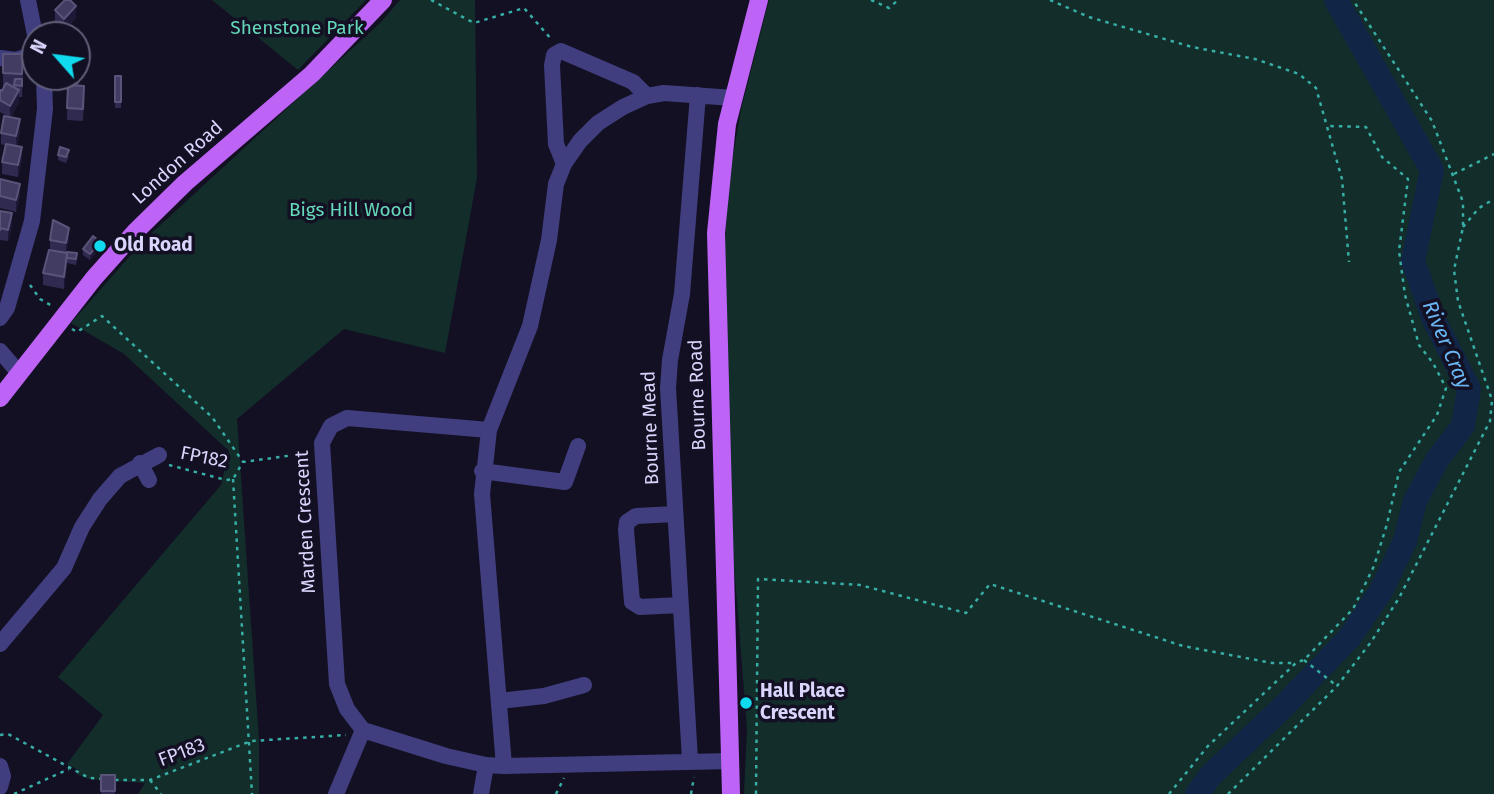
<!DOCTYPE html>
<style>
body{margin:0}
#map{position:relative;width:1494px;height:794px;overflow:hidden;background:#131023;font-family:"Fira Sans",sans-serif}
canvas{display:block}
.north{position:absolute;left:21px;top:21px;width:70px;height:70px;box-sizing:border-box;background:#131023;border:2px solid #625f7a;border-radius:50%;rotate:298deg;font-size:19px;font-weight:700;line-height:28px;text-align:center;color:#d9d5fc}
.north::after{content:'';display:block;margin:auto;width:24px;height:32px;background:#10daed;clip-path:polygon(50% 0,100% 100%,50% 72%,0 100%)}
</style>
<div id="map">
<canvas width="1494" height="794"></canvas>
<div class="north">N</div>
</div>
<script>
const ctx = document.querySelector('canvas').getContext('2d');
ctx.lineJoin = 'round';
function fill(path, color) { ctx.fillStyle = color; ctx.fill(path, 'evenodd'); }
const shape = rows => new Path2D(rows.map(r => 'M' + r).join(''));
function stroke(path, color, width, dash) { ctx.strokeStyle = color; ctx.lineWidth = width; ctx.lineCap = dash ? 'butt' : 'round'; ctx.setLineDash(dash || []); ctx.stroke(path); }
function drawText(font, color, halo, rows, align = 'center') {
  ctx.font = font + ' "Fira Sans",sans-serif'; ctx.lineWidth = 7; ctx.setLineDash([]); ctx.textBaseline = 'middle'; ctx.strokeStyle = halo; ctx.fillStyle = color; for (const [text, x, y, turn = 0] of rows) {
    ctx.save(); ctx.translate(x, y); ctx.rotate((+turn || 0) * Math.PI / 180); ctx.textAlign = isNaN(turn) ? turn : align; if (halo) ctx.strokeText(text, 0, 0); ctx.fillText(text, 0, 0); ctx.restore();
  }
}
const green = shape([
 [212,0,366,0,298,70],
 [400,0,475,0,477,178,445,353,344,329,237,419,259,740,259,794,138,794,145,783,88,779,77,774,78,770,67,764,103,715,58,677,221,485,229,451,124,354,71,323,143,241,381,22],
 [769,0,1494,0,1494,794,744,794,747,729,732,539,724,256,729,180,741,109]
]);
const river = shape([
 [1197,794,1211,775,1282,708,1350,637,1381,591,1405,541,1415,501,1437,460,1463,426,1469,389,1434,320,1413,261,1432,170,1336,0]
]);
const path = shape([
 [431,0,474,23,524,8,552,40],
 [871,0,889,8,898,0],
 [1050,0,1089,17,1192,47,1255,59,1299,74,1316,88,1342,179,1349,262],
 [1454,174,1494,154],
 [1463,227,1479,208,1494,199],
 [30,285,40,299,52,306],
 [72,329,77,332,102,316,212,417,243,462],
 [169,465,226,480,233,479,243,462,309,453],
 [233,479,252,794],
 [1304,660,1337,686],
 [0,735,8,734,89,778,104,779],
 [115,780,150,780,251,741,346,735],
 [150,780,161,794],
 [14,794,69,769],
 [556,794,564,778],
 [691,794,694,777],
 [756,794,758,579,860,585,966,613,990,584,1183,646,1272,663,1295,663],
 [1169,794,1208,746,1297,662,1304,660,1353,609,1374,566,1387,524,1399,472,1437,415,1446,388,1433,363,1419,345,1405,295,1399,251,1408,179,1382,157,1366,127,1329,126],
 [1228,794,1337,686,1371,642,1399,598,1490,421,1492,400,1458,301,1454,270,1463,227,1463,202,1432,121,1353,0]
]);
const minor = shape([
 [28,0,35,35],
 [0,58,16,60,35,54],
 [564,164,556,144,552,65,554,55,561,51,633,82,647,96],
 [0,318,7,308,32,221,45,109,44,77],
 [0,351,19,373],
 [140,463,149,480],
 [482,471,565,482,578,446],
 [675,514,636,516,627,522,626,530,632,602,640,607,680,605],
 [0,644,64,568,82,527,100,499,120,476,159,455],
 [499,701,544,696,584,685],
 [363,730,347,709,337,684,322,443,331,426,347,418,489,430],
 [690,760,668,388,670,360,682,294,698,95],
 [731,761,504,766,482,494,489,430,530,326,549,240,556,184,564,164,580,141,598,123,623,107,647,96,664,93,733,98],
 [0,766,3,776,0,787],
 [336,794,363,730,446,756,486,765,504,766],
 [481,794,486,765]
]);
const major = shape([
 [0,398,94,278,135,232,185,183,312,74,383,0],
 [731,794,716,233,727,124,759,0]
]);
const wall = shape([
 [55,10,76,18,64,31,55,22],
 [3,54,23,72,22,97,19,97,19,102,11,117,20,131,17,146,22,159,18,177,2,174,2,162,6,146,1,144,1,133,9,117,0,112,0,90,2,91,3,90],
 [77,61,79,74,79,86,84,98,83,121,67,120,68,88,64,89,62,77,77,77],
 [115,76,121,76,121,108,115,108],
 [58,155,69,156,66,163,58,160],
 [0,179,20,196,16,212,0,208],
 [0,211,12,225,8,241,0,240],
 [50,240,69,240,66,253,77,259,76,265,67,263,64,289,43,285,43,273,50,250],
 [100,248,90,260,83,255,83,249],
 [115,775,115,794,101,794,101,791]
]);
const shadedWall = shape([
 [76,6,76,18,64,31,64,19],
 [19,90,19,102,10,118,10,106],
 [20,119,20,131,16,148,16,136],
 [22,147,22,159,18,177,18,165],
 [20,184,20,196,16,212,16,200],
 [12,213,12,225,8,241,8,230],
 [69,228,69,240,66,255,66,243],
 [100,242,100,248,90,260,90,254],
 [67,253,67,265,64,289,64,277]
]);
const building = shape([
 [65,0,70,0,76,6,64,19,55,10,65,0],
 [3,54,23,54,22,74,3,73,3,54],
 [77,61,79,74,77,75,77,61],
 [115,76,121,76,121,102,115,102,115,76],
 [15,79,22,79,22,86,14,85,15,79],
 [6,83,19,90,10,106,0,100,0,90,2,91,6,83],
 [68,85,84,86,83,109,67,108,68,85],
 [4,116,20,119,16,136,1,133,4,116],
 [6,144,22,147,18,165,2,162,6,144],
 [60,147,69,150,66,157,58,155,60,147],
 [0,179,20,184,16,200,0,196,0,179],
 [0,211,12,213,8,230,0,228,0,230,0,211],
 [53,220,69,228,66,243,50,240,53,220],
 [93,236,100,242,90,254,83,249,93,236],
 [49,250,67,253,64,277,43,273,49,250],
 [67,252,77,253,76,259,67,258,67,252],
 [101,775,115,775,115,791,101,791,101,775]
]);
const markers = [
 [100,246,7,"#10daed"],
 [746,703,7,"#10daed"]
];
const parkNames = [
 ["Shenstone Park",297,29],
 ["Bigs Hill Wood",351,211]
];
const streetNames = [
 ["London Road",178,163,-42],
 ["Bourne Road",698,395,-92],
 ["Bourne Mead",651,428,-92],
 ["FP182",204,458,11],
 ["Marden Crescent",306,522,-93],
 ["FP183",182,753,-21]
];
const poiNames = [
 ["Old Road",114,246],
 ["Hall Place",760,692],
 ["Crescent",760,714]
];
const waterNames = [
 ["River Cray",1446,345,67]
];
fill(green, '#132d2b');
stroke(river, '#112646', 24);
stroke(path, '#37aea5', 2.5, [3.5, 5]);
stroke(minor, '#403e7f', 16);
stroke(major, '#bd63f5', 18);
fill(wall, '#312a50');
fill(shadedWall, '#1d1836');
fill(building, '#433c62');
stroke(building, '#5a547a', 2);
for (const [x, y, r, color] of markers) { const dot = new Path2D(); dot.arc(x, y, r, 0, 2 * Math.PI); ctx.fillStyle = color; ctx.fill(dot); stroke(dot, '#131023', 2.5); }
drawText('19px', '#65d8ba', '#131023', parkNames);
drawText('19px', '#d9d5fc', '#131023', streetNames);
drawText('bold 19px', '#d9d5fc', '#131023', poiNames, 'left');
drawText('italic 21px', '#6ab6f5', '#131023', waterNames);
</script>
